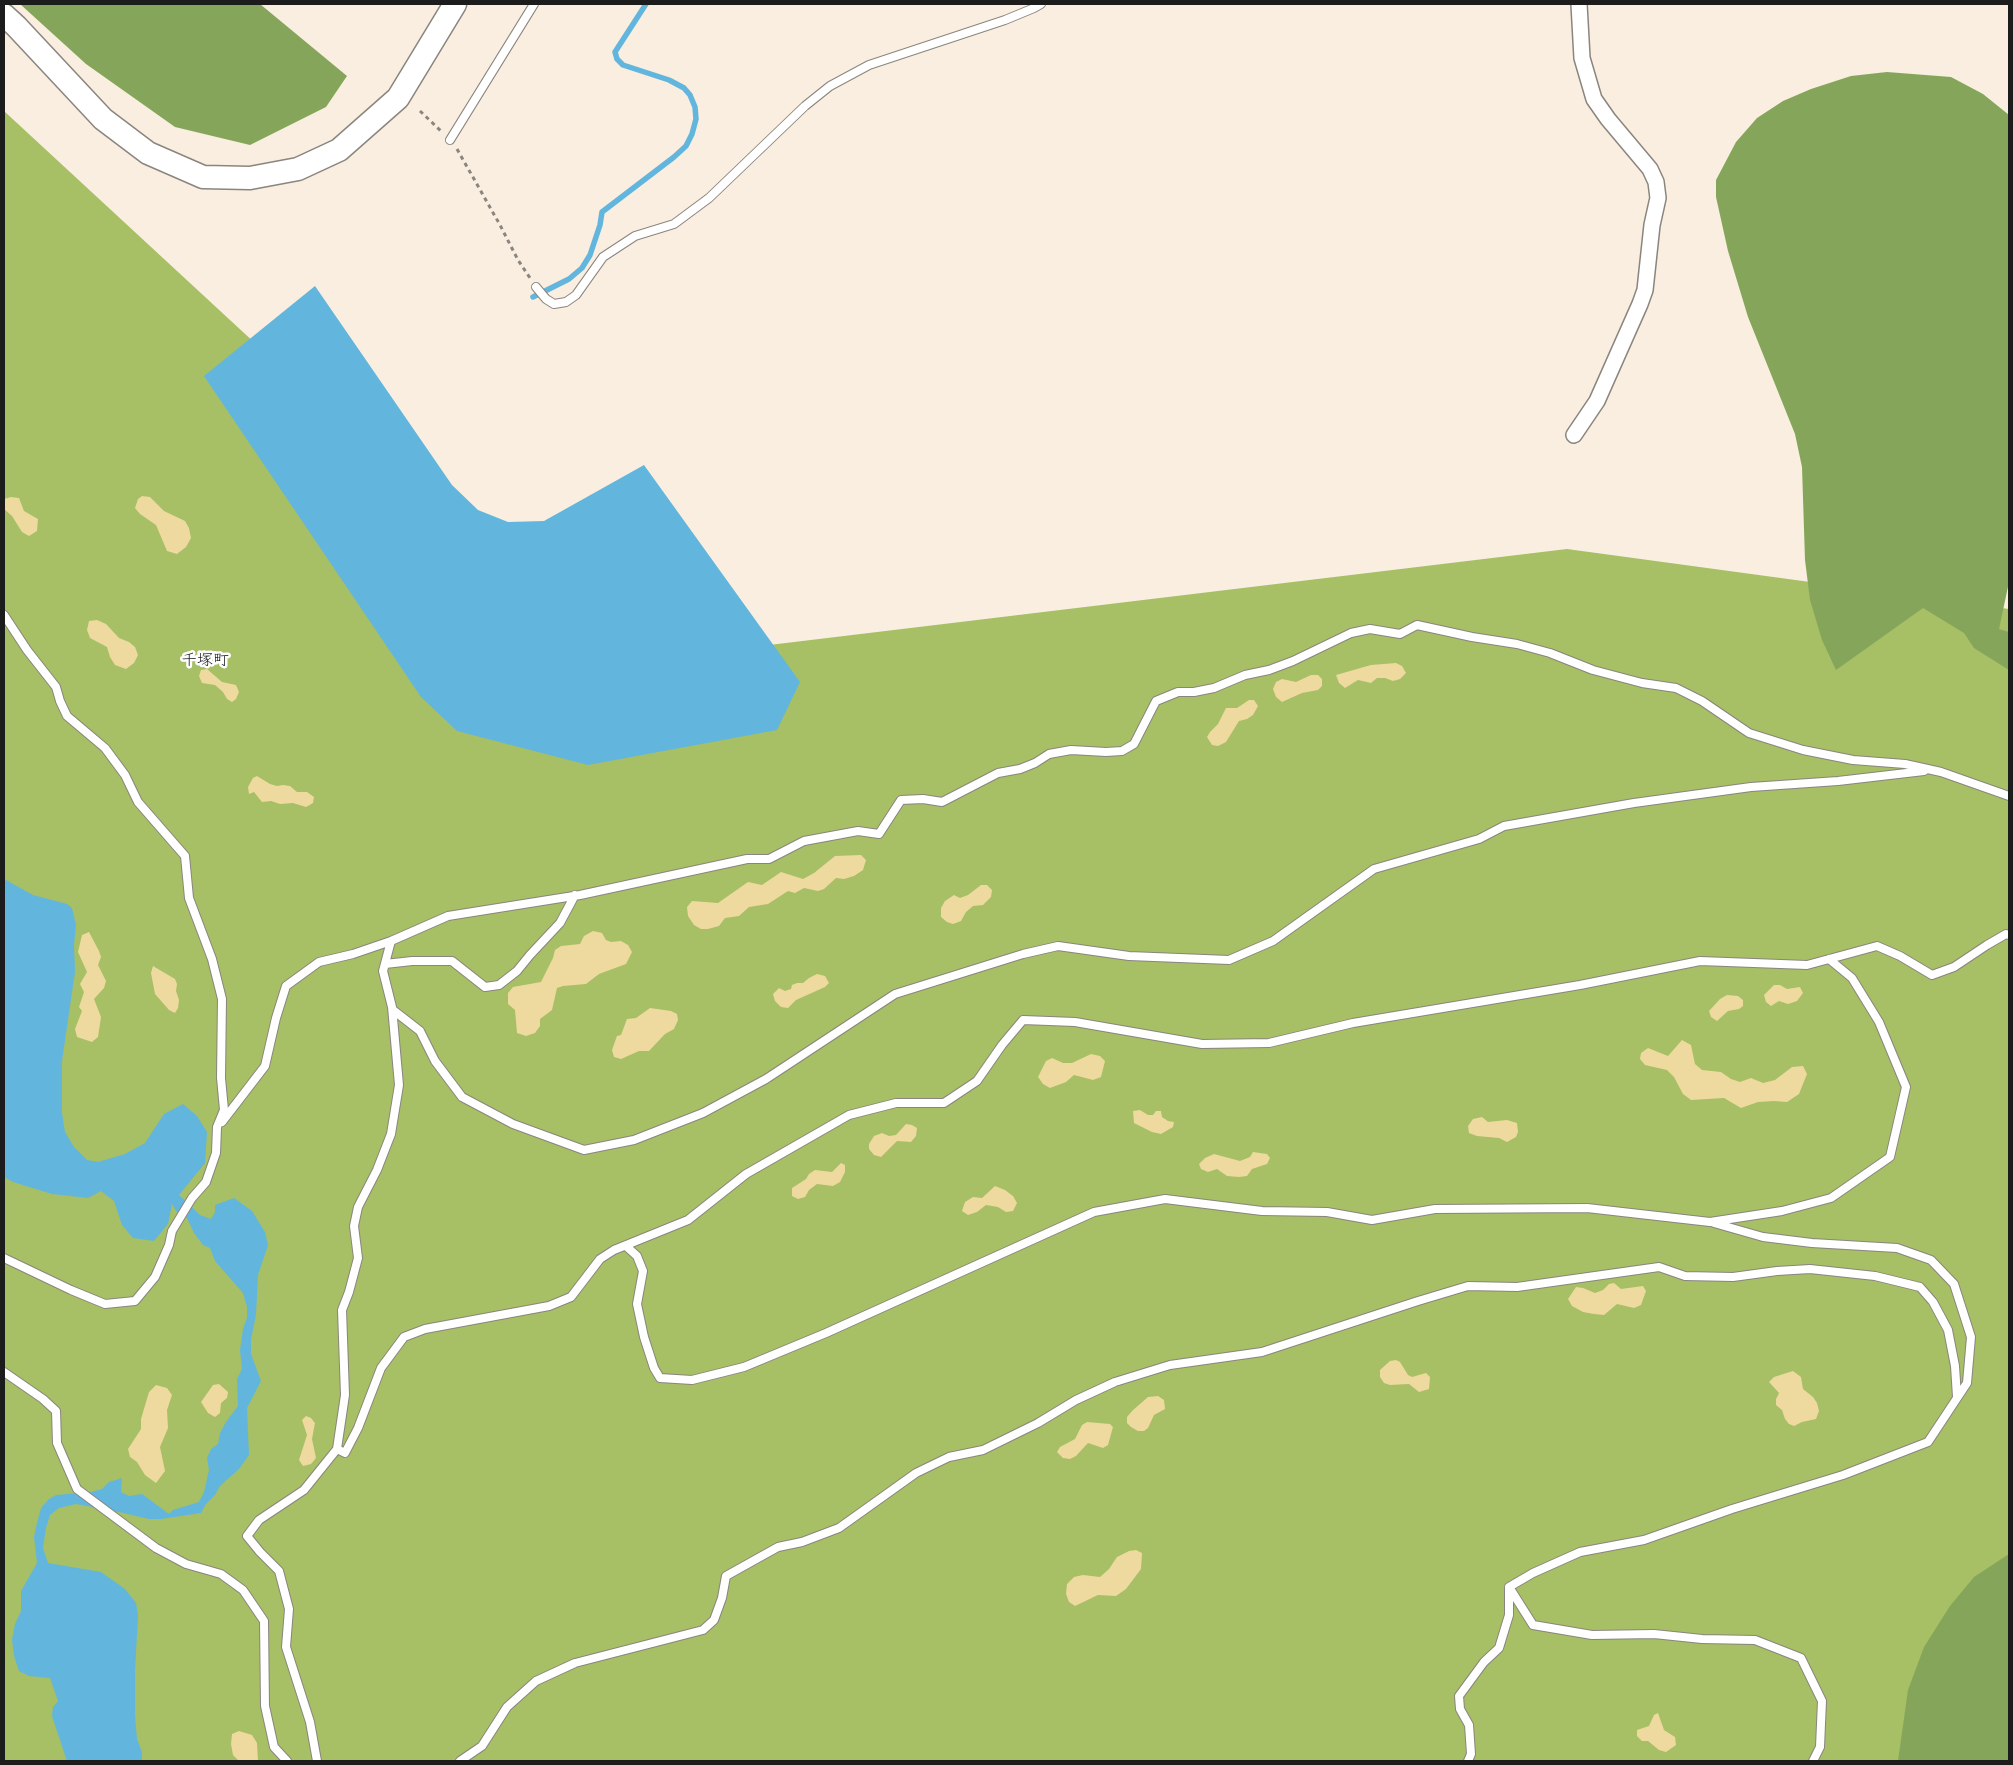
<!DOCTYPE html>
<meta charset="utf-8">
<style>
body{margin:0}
#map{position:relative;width:2013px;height:1765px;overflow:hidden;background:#f9eedf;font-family:"Architects Daughter",sans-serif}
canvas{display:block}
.frame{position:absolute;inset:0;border:5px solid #1c1c1c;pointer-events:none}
</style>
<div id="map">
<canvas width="2013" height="1765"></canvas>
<div class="frame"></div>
</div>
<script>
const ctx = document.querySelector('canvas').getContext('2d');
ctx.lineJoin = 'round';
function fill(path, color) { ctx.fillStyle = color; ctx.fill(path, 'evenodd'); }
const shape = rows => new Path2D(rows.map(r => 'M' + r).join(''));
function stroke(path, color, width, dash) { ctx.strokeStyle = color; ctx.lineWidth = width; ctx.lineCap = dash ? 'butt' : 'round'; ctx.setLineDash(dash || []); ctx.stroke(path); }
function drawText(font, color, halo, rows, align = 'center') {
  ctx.font = font + ' "Architects Daughter","Klee One",sans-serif'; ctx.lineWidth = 5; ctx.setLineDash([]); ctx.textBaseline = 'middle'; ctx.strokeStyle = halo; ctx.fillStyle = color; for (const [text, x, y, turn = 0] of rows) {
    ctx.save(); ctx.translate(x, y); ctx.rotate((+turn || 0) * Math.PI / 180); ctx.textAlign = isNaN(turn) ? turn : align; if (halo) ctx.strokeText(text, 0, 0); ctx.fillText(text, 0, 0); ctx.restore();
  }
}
const green = shape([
 [4,111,603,665,1567,549,2009,609,2009,1761,4,1761]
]);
const forest = shape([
 [20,4,260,4,347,76,326,107,250,145,175,127,86,64],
 [1887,72,1951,77,1983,94,2009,115,2009,582,1999,629,2009,632,2009,670,1974,648,1964,633,1923,608,1836,670,1822,640,1810,600,1805,560,1802,467,1795,434,1748,317,1728,251,1716,197,1716,180,1736,142,1757,118,1783,101,1811,89,1851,76],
 [2009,1554,2009,1761,1898,1761,1908,1690,1924,1647,1950,1606,1974,1577]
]);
const sand = shape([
 [142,496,150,497,164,511,185,521,189,528,191,538,186,547,177,554,167,551,156,525,140,514,135,508,138,499],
 [11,497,19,498,24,511,38,519,37,531,29,536,22,532,12,516,4,509,4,499],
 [97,620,106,624,119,638,129,642,135,647,138,655,134,663,126,669,115,665,110,657,107,647,90,638,87,630,89,621],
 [1396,663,1402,666,1406,673,1400,679,1393,681,1385,678,1377,678,1371,683,1358,680,1345,688,1339,683,1336,675,1371,665],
 [207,669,222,682,236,685,239,692,236,699,232,702,227,699,223,692,215,685,202,683,199,676,201,670],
 [1311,675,1318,675,1322,679,1322,686,1318,690,1302,693,1282,702,1276,697,1273,689,1276,682,1282,679,1296,682],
 [1249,700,1254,700,1258,706,1253,715,1247,719,1239,721,1226,742,1218,746,1212,745,1207,737,1210,732,1218,724,1226,708,1237,708],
 [257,776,270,784,277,786,283,785,290,786,297,792,307,792,314,797,313,803,306,807,293,803,280,804,271,801,262,802,254,792,249,794,248,787,253,778],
 [861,855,866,860,863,870,854,876,844,879,836,878,824,889,818,891,804,888,795,893,788,891,768,904,749,907,739,916,725,918,719,926,708,929,701,929,694,925,688,916,687,907,692,901,718,903,748,882,762,885,781,872,803,879,814,873,835,856],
 [981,885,987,885,992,890,991,897,983,905,973,906,966,912,961,921,953,924,947,922,941,917,941,908,945,901,954,895,960,898,968,895],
 [593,931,602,933,606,940,611,942,621,941,628,945,632,952,626,964,599,974,586,984,563,986,557,988,552,1010,540,1019,540,1026,535,1033,526,1036,517,1033,515,1010,508,1004,508,993,513,987,541,982,553,958,555,950,561,946,580,944,584,936],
 [89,932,99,951,101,957,98,965,106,981,104,988,94,999,101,1017,98,1037,92,1042,77,1037,75,1029,82,1011,79,1007,84,992,80,984,87,972,78,952,82,935],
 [153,966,175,979,177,984,176,991,179,1000,178,1008,175,1013,169,1010,155,994,151,973],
 [817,974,825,976,829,983,825,987,796,1000,788,1008,781,1007,775,1001,773,994,779,988,785,991,791,989,792,985,797,983,803,983,809,978],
 [1774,985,1780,985,1787,989,1800,987,1803,993,1797,1001,1788,1004,1779,1001,1771,1006,1766,1002,1764,995],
 [1727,995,1738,996,1743,1000,1743,1006,1739,1009,1728,1011,1717,1021,1711,1017,1709,1011,1720,999],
 [650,1008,671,1011,677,1014,678,1020,674,1029,665,1034,649,1051,639,1051,621,1059,614,1057,612,1050,617,1036,621,1035,627,1019,636,1018],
 [1682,1040,1691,1045,1695,1064,1702,1070,1721,1072,1731,1079,1740,1082,1751,1078,1763,1083,1775,1080,1792,1067,1803,1066,1807,1074,1799,1094,1787,1102,1774,1101,1758,1102,1741,1108,1724,1098,1691,1100,1683,1094,1674,1077,1667,1070,1645,1065,1640,1059,1641,1053,1648,1048,1668,1056],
 [1091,1054,1100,1056,1105,1061,1101,1077,1093,1080,1074,1075,1066,1082,1050,1088,1043,1084,1038,1077,1046,1061,1052,1058,1063,1063,1072,1063],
 [1140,1110,1148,1115,1153,1115,1156,1111,1161,1111,1162,1117,1168,1121,1174,1122,1173,1127,1161,1134,1152,1132,1134,1123,1133,1111],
 [1482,1117,1488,1122,1507,1120,1517,1123,1518,1132,1516,1137,1507,1142,1499,1138,1477,1136,1469,1133,1468,1126,1473,1119],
 [906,1124,912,1125,917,1128,916,1136,911,1142,897,1141,881,1157,874,1155,869,1149,869,1144,874,1136,882,1133,889,1136,896,1135],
 [1253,1152,1267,1154,1270,1158,1267,1164,1252,1169,1247,1176,1239,1177,1227,1176,1217,1169,1208,1172,1201,1169,1199,1164,1205,1158,1214,1154,1240,1161,1250,1157],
 [841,1163,845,1165,845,1172,840,1182,833,1186,817,1184,809,1190,805,1197,798,1199,792,1196,792,1188,806,1179,809,1174,815,1170,832,1172],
 [995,1186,1005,1190,1013,1196,1017,1203,1013,1211,1006,1212,998,1207,986,1205,977,1212,968,1215,962,1211,965,1202,973,1197,982,1198],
 [1614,1283,1621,1289,1643,1286,1646,1291,1641,1305,1634,1308,1617,1304,1604,1315,1594,1314,1583,1312,1572,1306,1568,1299,1576,1287,1583,1288,1595,1293,1603,1290,1609,1284],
 [1396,1360,1400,1362,1408,1375,1412,1377,1426,1373,1430,1377,1429,1389,1419,1392,1409,1384,1390,1385,1384,1383,1380,1377,1380,1370,1390,1361],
 [1793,1371,1801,1377,1803,1389,1813,1397,1817,1403,1819,1411,1816,1419,1802,1422,1794,1426,1789,1424,1785,1419,1782,1410,1776,1405,1776,1399,1779,1393,1769,1382,1774,1377],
 [219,1384,228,1392,227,1398,221,1403,220,1413,215,1417,208,1413,201,1402,213,1385],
 [156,1385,167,1388,172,1395,167,1410,168,1428,160,1447,165,1471,156,1483,145,1475,137,1462,130,1457,128,1449,141,1429,141,1419,149,1392],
 [1158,1396,1164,1400,1165,1409,1154,1415,1148,1428,1144,1431,1138,1431,1131,1427,1127,1423,1127,1417,1133,1410,1148,1397],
 [306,1416,311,1418,315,1423,312,1439,316,1458,311,1464,303,1466,299,1460,307,1435,302,1420],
 [1087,1422,1110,1424,1113,1427,1108,1445,1103,1448,1088,1443,1076,1456,1070,1459,1063,1458,1057,1452,1060,1447,1075,1439,1082,1425],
 [1136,1550,1142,1553,1141,1569,1126,1589,1116,1596,1098,1595,1075,1606,1069,1602,1066,1594,1067,1584,1074,1577,1083,1575,1100,1577,1109,1569,1117,1557,1129,1551],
 [1658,1713,1664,1730,1675,1737,1676,1745,1666,1752,1659,1750,1648,1741,1642,1741,1637,1736,1637,1730,1649,1726,1654,1715],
 [239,1731,252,1735,257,1743,258,1761,239,1761,233,1755,231,1744,232,1734]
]);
const water = shape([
 [315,286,452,485,478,510,508,522,544,521,644,465,800,682,777,730,588,765,457,731,421,697,204,376],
 [4,879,33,895,67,904,72,908,76,925,74,945,75,972,62,1061,62,1113,65,1132,74,1147,87,1160,98,1162,125,1154,145,1143,164,1114,183,1104,197,1116,207,1132,205,1163,179,1195,200,1215,211,1219,215,1212,215,1205,234,1198,252,1211,265,1232,268,1245,258,1275,256,1315,251,1339,251,1354,261,1381,247,1408,249,1455,239,1469,220,1486,215,1495,206,1504,201,1513,161,1519,149,1519,119,1512,109,1513,88,1506,76,1504,59,1508,50,1515,46,1528,43,1548,48,1563,101,1572,125,1589,136,1603,138,1616,135,1670,135,1716,137,1739,142,1752,142,1761,67,1761,52,1716,53,1707,58,1701,50,1678,29,1676,19,1671,14,1656,12,1640,15,1624,21,1611,21,1591,37,1563,34,1537,36,1527,41,1508,49,1499,56,1495,91,1492,102,1489,109,1482,122,1478,121,1492,129,1496,142,1494,169,1514,173,1510,199,1502,204,1492,209,1470,207,1458,211,1449,218,1444,220,1433,226,1422,238,1406,237,1379,242,1369,240,1350,243,1329,247,1318,247,1307,243,1293,215,1261,210,1248,203,1245,194,1233,187,1218,176,1211,172,1204,168,1224,154,1241,133,1238,122,1225,114,1201,101,1191,88,1198,52,1194,13,1182,4,1177]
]);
const stream = shape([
 [533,297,569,279,582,268,590,255,600,225,602,212,674,157,686,146,692,134,696,119,695,107,690,95,684,88,669,80,623,65,617,59,615,52,646,4]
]);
const path = shape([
 [420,111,441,131],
 [457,149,500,225,518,260,530,278]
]);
const lane = shape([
 [450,140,534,4],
 [536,287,546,299,554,304,566,302,576,295,603,257,635,236,674,224,709,198,805,106,830,86,869,65,1005,20,1034,8,1041,4],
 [4,615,27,650,56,687,60,701,67,716,105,748,125,775,138,802,185,856,189,898,212,959,222,999,221,1078,224,1110,217,1127,216,1153,206,1182,192,1198,172,1231,169,1245,155,1277,135,1301,105,1304,71,1290,4,1258],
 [385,964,412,961,452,961,485,987,499,985,517,971,530,955,560,923,575,895],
 [393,1010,420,1031,435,1061,462,1097,513,1124,584,1150,634,1140,703,1113,766,1079,895,994,1023,954,1058,946,1129,956,1229,960,1273,941,1374,869,1479,839,1504,826,1634,803,1751,787,1838,781,1924,771],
 [222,1122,265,1066,276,1018,286,986,319,962,353,954,391,941],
 [626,1246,637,1256,643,1271,637,1304,644,1337,654,1368,660,1378,692,1380,744,1367,826,1333,1094,1212,1165,1199,1262,1211,1327,1212,1372,1220,1435,1209,1587,1208,1710,1222,1782,1211,1831,1198,1890,1157,1906,1087,1879,1022,1852,978,1829,959],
 [4,1372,43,1399,56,1411,57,1443,77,1489,156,1548,186,1564,221,1574,243,1590,264,1621,265,1706,274,1747,287,1761],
 [337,1449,345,1453,358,1428,381,1368,404,1337,425,1329,549,1306,571,1297,600,1259,614,1250,688,1220,746,1174,849,1115,896,1103,944,1103,977,1081,1002,1045,1023,1020,1075,1022,1202,1044,1269,1043,1353,1023,1580,985,1700,961,1807,965,1877,946,1900,956,1932,975,1954,967,1987,945,2006,934,2009,935],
 [1509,1587,1533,1625,1592,1635,1654,1634,1702,1639,1755,1640,1801,1658,1822,1701,1820,1747,1813,1761],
 [317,1761,310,1722,286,1647,289,1609,279,1571,260,1552,247,1536,259,1520,304,1490,337,1449,345,1395,342,1310,349,1292,358,1258,354,1226,358,1207,377,1170,391,1134,399,1085,392,1007,383,971,391,941,448,916,580,895,747,859,769,859,804,841,858,831,879,834,901,800,923,799,942,802,998,773,1020,769,1035,763,1049,754,1071,750,1106,752,1122,751,1134,744,1156,701,1178,692,1194,692,1214,688,1245,675,1269,670,1293,661,1351,633,1370,629,1400,634,1417,625,1472,637,1517,644,1550,653,1593,670,1642,683,1676,688,1702,701,1749,733,1803,750,1853,760,1905,764,1941,772,2009,796],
 [460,1761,482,1746,507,1707,536,1681,575,1663,703,1630,714,1620,722,1598,726,1576,778,1547,802,1542,839,1528,916,1473,949,1457,983,1450,1038,1423,1076,1400,1115,1382,1170,1365,1262,1352,1418,1301,1468,1286,1517,1287,1659,1267,1685,1276,1733,1277,1777,1271,1810,1269,1875,1276,1920,1287,1933,1302,1948,1330,1955,1366,1957,1397],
 [1468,1761,1471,1754,1469,1725,1460,1709,1459,1696,1484,1662,1499,1648,1509,1615,1509,1587,1533,1573,1580,1552,1644,1540,1732,1509,1843,1475,1928,1442,1967,1383,1971,1337,1954,1284,1931,1260,1897,1248,1812,1243,1763,1237,1714,1223]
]);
const street = shape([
 [1574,435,1597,401,1640,304,1645,290,1652,225,1658,198,1656,182,1650,169,1608,119,1594,99,1582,58,1579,4]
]);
const secondary = shape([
 [4,15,16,26,103,119,148,153,203,177,250,178,298,169,339,150,398,98,455,4]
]);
const quarterNames = [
 ["千塚町",205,662]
];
fill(green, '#a7bf65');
fill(forest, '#85a65a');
fill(sand, '#eeda9e');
fill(water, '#62b6de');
stroke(stream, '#62b6de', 5.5);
stroke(lane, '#8a857e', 10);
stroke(street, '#8a857e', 18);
stroke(secondary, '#8a857e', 25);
stroke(path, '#8a857e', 3, [4, 4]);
stroke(lane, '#fff', 8);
stroke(street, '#fff', 15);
stroke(secondary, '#fff', 22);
drawText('16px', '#1c1c1c', '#fff', quarterNames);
</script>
